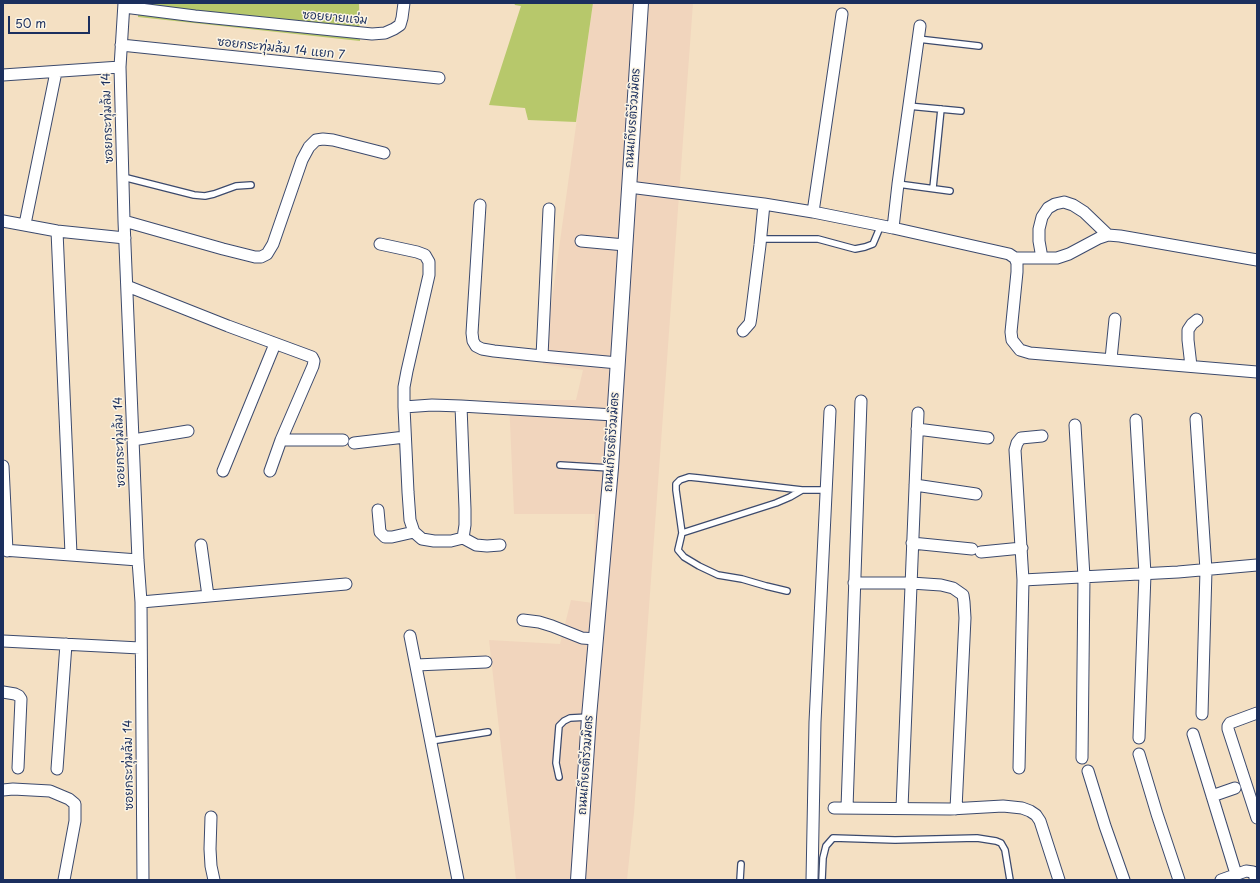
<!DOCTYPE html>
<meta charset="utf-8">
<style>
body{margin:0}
#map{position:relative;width:1260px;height:883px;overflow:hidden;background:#f4e0c3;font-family:"Playpen Sans",sans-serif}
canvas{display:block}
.frame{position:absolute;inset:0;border:4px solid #1b2f5e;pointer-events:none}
.scale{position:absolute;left:8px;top:16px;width:82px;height:18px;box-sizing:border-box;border:2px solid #1b2f5e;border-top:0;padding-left:5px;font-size:12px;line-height:14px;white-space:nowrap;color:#1b2f5e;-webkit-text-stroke:3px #fcf5e5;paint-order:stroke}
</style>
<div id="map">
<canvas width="1260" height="883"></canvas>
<div class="frame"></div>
<div class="scale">50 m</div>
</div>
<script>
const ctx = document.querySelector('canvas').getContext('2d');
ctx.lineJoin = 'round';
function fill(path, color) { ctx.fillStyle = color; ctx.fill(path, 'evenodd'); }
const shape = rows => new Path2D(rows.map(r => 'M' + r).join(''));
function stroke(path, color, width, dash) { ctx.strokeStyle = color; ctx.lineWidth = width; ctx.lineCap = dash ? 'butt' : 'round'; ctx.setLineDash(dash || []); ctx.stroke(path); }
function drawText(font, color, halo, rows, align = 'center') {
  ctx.font = font + ' "Playpen Sans","Playpen Sans Thai",sans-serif'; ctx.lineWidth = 3; ctx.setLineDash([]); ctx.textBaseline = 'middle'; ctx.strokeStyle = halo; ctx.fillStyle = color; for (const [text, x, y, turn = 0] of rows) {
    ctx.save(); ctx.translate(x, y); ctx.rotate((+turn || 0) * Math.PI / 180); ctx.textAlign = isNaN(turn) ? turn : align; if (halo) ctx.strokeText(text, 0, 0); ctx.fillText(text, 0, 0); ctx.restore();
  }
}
const built = shape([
 [593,3,693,3,634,813,627,880,516,880,489,640,560,644,571,600,593,603,595,514,514,514,509,400,576,400,583,370,543,364]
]);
const green = shape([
 [138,3,359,3,360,41,138,17],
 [514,3,593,3,576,122,528,120,525,108,489,105,521,6,515,5]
]);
const service = shape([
 [918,39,979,46],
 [908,106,961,111],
 [123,177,194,195,205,196,214,194,236,186,251,185],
 [898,184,950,191],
 [933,188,941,109],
 [761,239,818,239,855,249,865,247,873,244,881,225],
 [560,465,610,468],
 [682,533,676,490,676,484,680,480,689,477,699,478,802,490],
 [787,591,766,586,742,579,718,575,699,566,684,557,678,550,682,533,776,503,790,497,802,490,826,490],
 [431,741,488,732],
 [559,777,556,763,559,726,564,721,570,718,589,717],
 [740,880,741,864],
 [822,880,823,858,826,846,833,838,895,840,977,838,996,841,1001,843,1005,850,1010,880]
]);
const minor = shape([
 [124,3,120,67,124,221,138,560,141,602,143,880],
 [124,7,195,16,372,34,385,33,394,29,400,25,402,18,404,3],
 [121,45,439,78],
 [3,75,120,67],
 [629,187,764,204,813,212,842,14],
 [480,205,472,333,473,341,476,346,482,349,494,351,542,356,618,363],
 [813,212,893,228,1009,254,1015,258,1017,263,1017,272,1011,332,1012,340,1020,350,1030,353,1257,372],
 [3,221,57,231,125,238],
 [124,221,223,249,255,257,261,257,267,254,273,244,302,160,309,147,316,140,323,139,333,140,384,153],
 [25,224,56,72],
 [893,228,898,184,920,26],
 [57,231,71,554],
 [581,241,625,245],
 [380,244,417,252,425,255,429,262,429,275,407,371,404,387,404,407,432,405,461,406,614,415],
 [1015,258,1057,258,1069,254,1099,238,1108,235,1120,236,1257,260],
 [1042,258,1039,241,1039,229,1042,217,1048,208,1055,204,1064,202,1073,205,1084,212,1108,235],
 [127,286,228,326,312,357,314,361,313,366,281,440,270,471],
 [743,331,750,323,751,317,760,245,764,204],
 [542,356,549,209],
 [1111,359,1115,319],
 [1191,366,1188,340,1188,330,1192,324,1197,320],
 [404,407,408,492,410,520,414,532,422,539,434,541,451,541,463,538,465,525,465,509,461,406],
 [1196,419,1206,570,1202,714],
 [1136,420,1145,574,1139,738],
 [1075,425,1084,577,1082,758],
 [917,429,988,438],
 [1042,436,1021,438,1017,443,1015,450,1023,580,1178,572,1257,565],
 [133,440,188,431],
 [281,440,343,440],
 [354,443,405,437],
 [3,466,7,551],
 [223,471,275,344],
 [915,485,976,494],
 [378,510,380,532,385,537,392,537,414,532],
 [463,538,476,545,487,546,500,545],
 [912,543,972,549],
 [201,545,208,596],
 [3,550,138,560],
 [981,552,1022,548],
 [854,583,911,583,941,585,953,588,963,595,964,602,965,618,956,809],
 [141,602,346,584],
 [523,620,539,622,552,626,582,638,596,639],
 [410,636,458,880],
 [3,641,140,648],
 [416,665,486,662],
 [3,692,15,694,19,696,21,699,18,768],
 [1257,713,1230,723,1228,726,1228,729,1257,818],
 [1193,734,1236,874],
 [1139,754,1157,814,1179,880],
 [1019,768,1023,580],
 [57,769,66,644],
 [1088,771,1105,826,1124,880],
 [3,790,13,789,50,791,69,799,75,804,75,821,64,880],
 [1212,796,1235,788],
 [834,808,950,809,1003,806,1022,808,1030,811,1036,815,1040,821,1059,880],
 [847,808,861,401],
 [902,808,918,413],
 [211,817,210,849,211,866,214,880],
 [812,880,815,722,830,411],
 [1221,880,1246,871,1253,872,1256,880]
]);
const tertiary = shape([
 [578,880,589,717,611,468,641,3]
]);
const streetNames = [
 ["ซอยยายแจ่ม",335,18,5],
 ["ซอยกระทุ่มล้ม 14 แยก 7",281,49,6],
 ["ซอยกระทุ่มล้ม 14",108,118,-92],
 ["ถนนเกียรติร่วมมิตร",633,118,-86],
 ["ซอยกระทุ่มล้ม 14",120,442,-92],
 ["ถนนเกียรติร่วมมิตร",612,442,-86],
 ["ซอยกระทุ่มล้ม 14",129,765,-91],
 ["ถนนเกียรติร่วมมิตร",586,765,-86]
];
fill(built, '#f1d5bd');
fill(green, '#b7c86b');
stroke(service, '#3c4a6d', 8);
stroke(minor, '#3c4a6d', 13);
stroke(tertiary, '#3c4a6d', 16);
stroke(service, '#fff', 5.5);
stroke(minor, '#fff', 11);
stroke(tertiary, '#fff', 14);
drawText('12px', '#1b2f5e', '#fcf5e5', streetNames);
</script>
